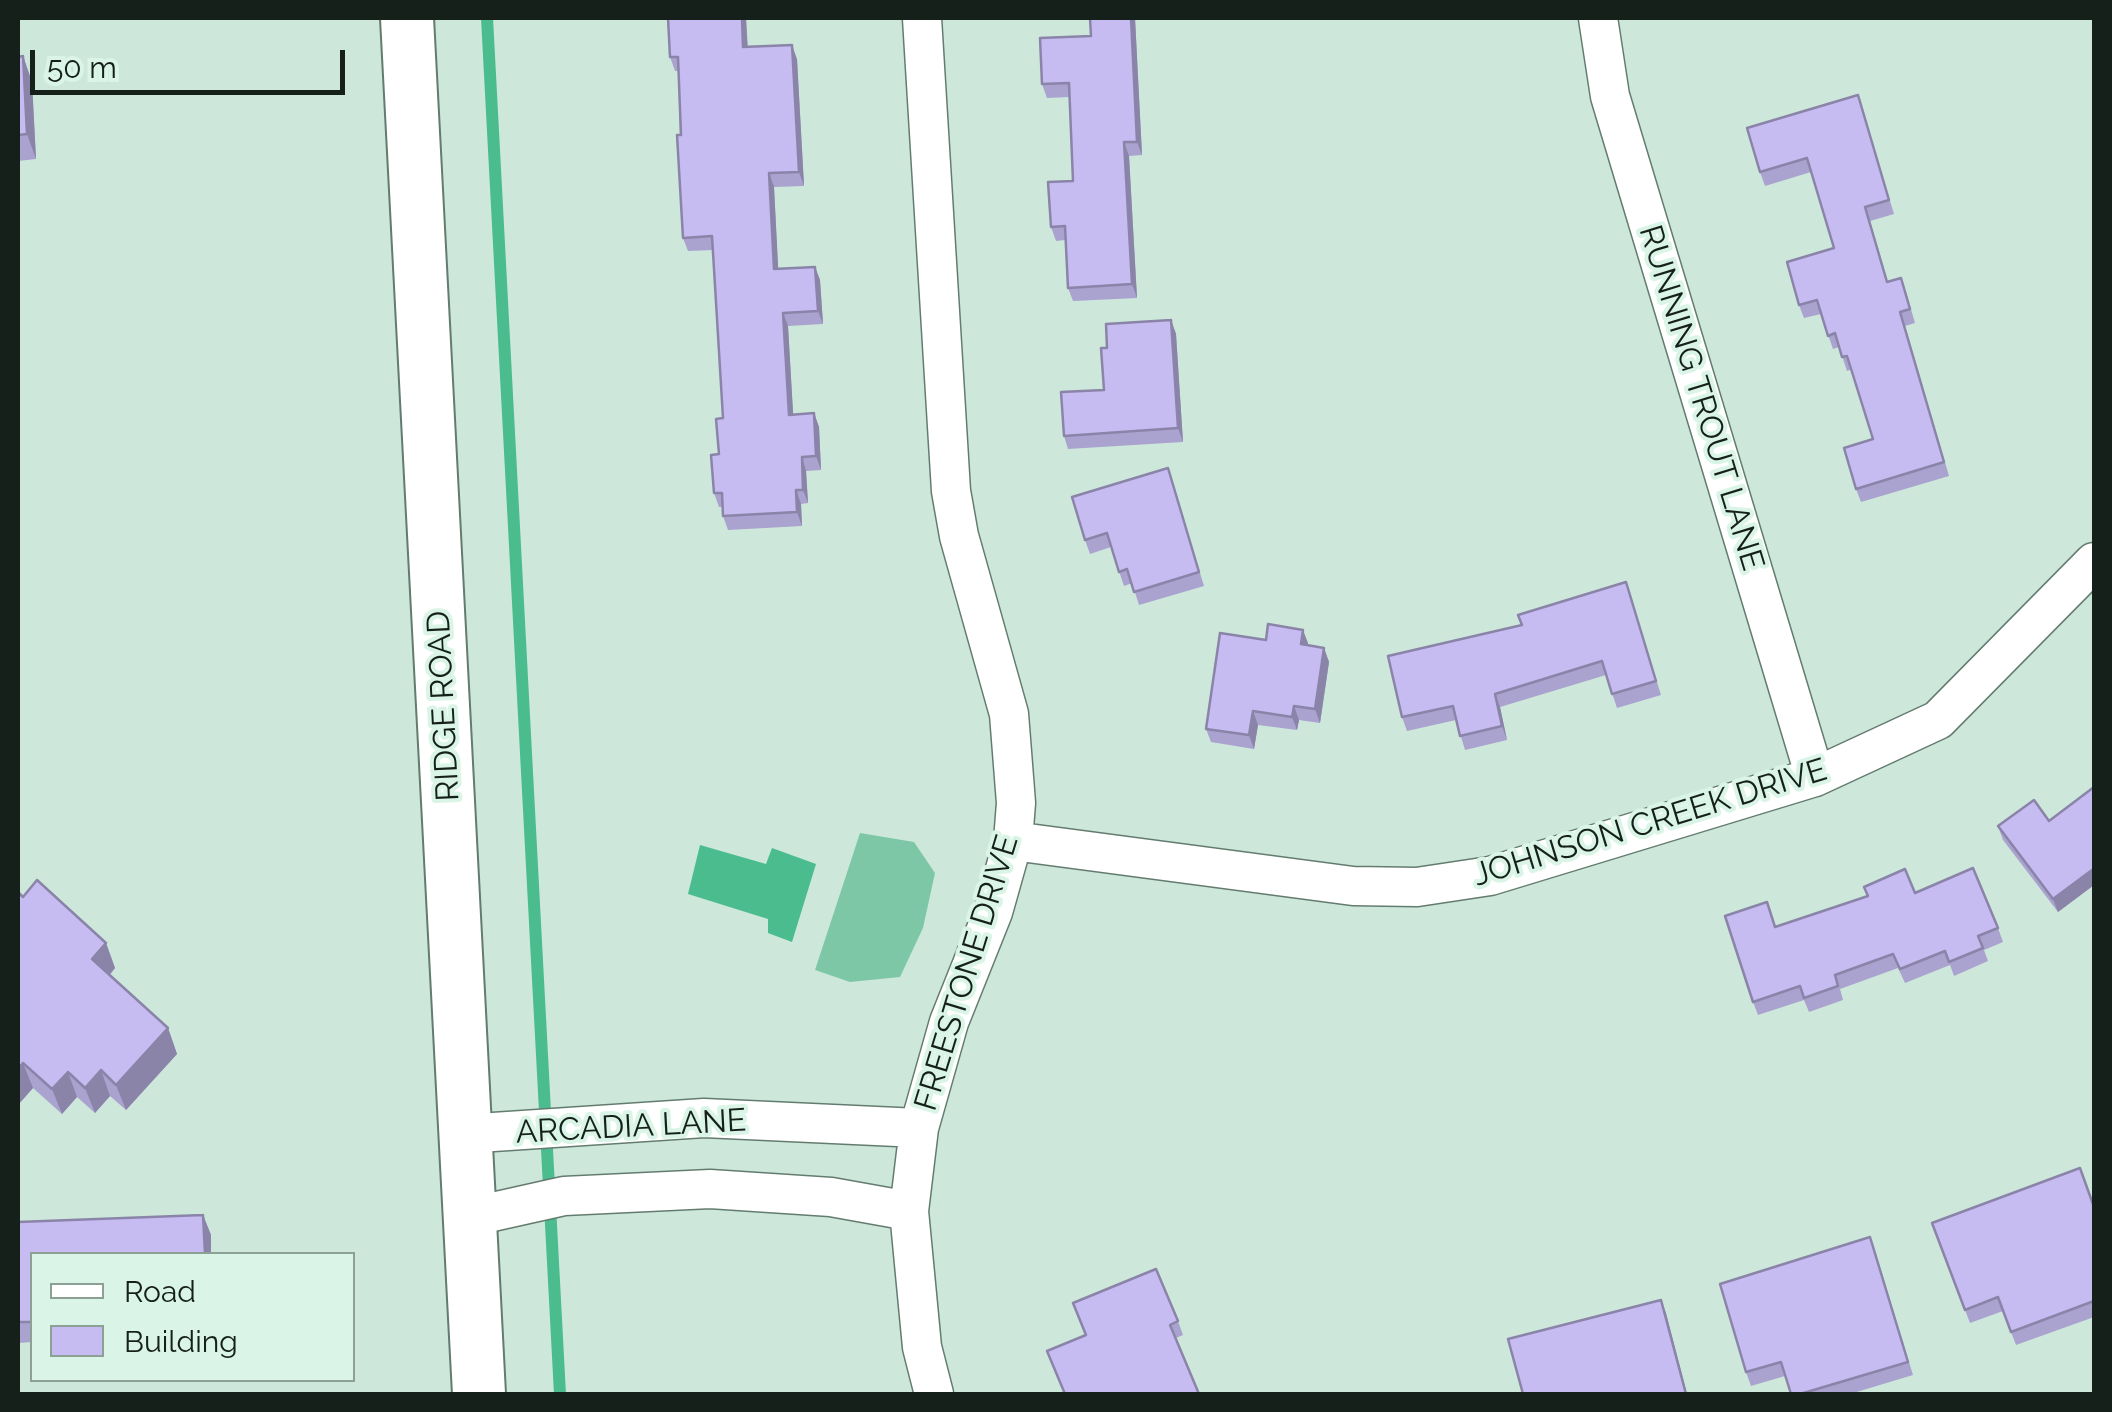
<!DOCTYPE html>
<style>
body{margin:0}
#map{position:relative;width:2112px;height:1412px;overflow:hidden;background:#cde8da;font-family:Raleway,sans-serif}
canvas{display:block}
.frame{position:absolute;inset:0;border:20px solid #16201b;pointer-events:none}
.legend{position:absolute;left:30px;top:1252px;width:325px;height:130px;box-sizing:border-box;background:#daf5e7;border:2px solid #8ca095;margin:0;padding:12px 18px;list-style:none;font-size:30px;color:#16201b}
.legend li{display:flex;align-items:center;gap:20px;height:50px}
.legend b{width:50px;border:2px solid #8ca095}
.scale{position:absolute;left:30px;top:50px;width:315px;height:45px;box-sizing:border-box;border:5px solid #16201b;border-top:0;padding-left:12px;font-size:30px;line-height:35px;white-space:nowrap;color:#16201b;-webkit-text-stroke:8px #daf5e7;paint-order:stroke}
</style>
<div id="map">
<canvas width="2112" height="1412"></canvas>
<div class="frame"></div>
<ul class="legend">
<li><b style="height:12px;background:#fff"></b>Road</li>
<li><b style="height:28px;background:#c6bcf1"></b>Building</li>
</ul>
<div class="scale">50 m</div>
</div>
<script>
const ctx = document.querySelector('canvas').getContext('2d');
ctx.lineJoin = 'round';
function fill(path, color) { ctx.fillStyle = color; ctx.fill(path, 'evenodd'); }
const shape = rows => new Path2D(rows.map(r => 'M' + r).join(''));
function stroke(path, color, width, dash) { ctx.strokeStyle = color; ctx.lineWidth = width; ctx.lineCap = dash ? 'butt' : 'round'; ctx.setLineDash(dash || []); ctx.stroke(path); }
function drawText(font, color, halo, rows, align = 'center') {
  ctx.font = font + ' Raleway,sans-serif'; ctx.lineWidth = 8; ctx.setLineDash([]); ctx.textBaseline = 'middle'; ctx.strokeStyle = halo; ctx.fillStyle = color; for (const [text, x, y, turn = 0] of rows) {
    ctx.save(); ctx.translate(x, y); ctx.rotate((+turn || 0) * Math.PI / 180); ctx.textAlign = isNaN(turn) ? turn : align; if (halo) ctx.strokeText(text, 0, 0); ctx.fillText(text, 0, 0); ctx.restore();
  }
}
const green = shape([
 [860,833,914,842,935,873,923,928,900,977,850,982,815,970]
]);
const water = shape([
 [700,845,766,864,772,848,816,864,792,942,768,933,768,919,688,894]
]);
const stream = shape([
 [487,18,560,1394]
]);
const street = shape([
 [922,18,951,491,959,536,1009,714,1016,803,1013,841,993,912,949,1022,919,1128,909,1211,922,1347,934,1394],
 [1598,18,1610,96,1815,777],
 [1013,841,1353,886,1417,887,1490,876,1815,777,1938,720,2094,562],
 [463,1134,704,1118,919,1128],
 [470,1217,564,1196,710,1189,831,1197,909,1211]
]);
const secondary = shape([
 [407,18,479,1394]
]);
const wall = shape([
 [668,18,746,18,748,47,797,59,804,186,774,187,778,269,815,267,820,280,823,324,788,326,793,415,814,413,819,427,821,470,806,471,808,503,801,504,802,526,728,530,723,516,722,507,719,507,714,493,723,418,713,250,688,251,683,238,678,71,675,71,670,57],
 [1090,18,1135,18,1142,155,1129,156,1137,298,1073,301,1068,288,1065,240,1056,241,1051,227,1073,181,1070,97,1047,98,1042,84,1091,36],
 [23,56,32,82,36,159,18,161,18,57],
 [1858,95,1894,214,1870,221,1888,282,1906,292,1915,323,1905,326,1949,476,1861,502,1856,489,1873,439,1852,369,1847,371,1839,347,1833,349,1821,314,1804,318,1799,305,1834,248,1811,172,1765,186,1760,172],
 [1171,320,1176,334,1183,442,1068,449,1064,436,1104,390,1107,348],
 [1168,468,1204,586,1139,605,1132,583,1124,586,1111,547,1090,554,1085,540],
 [1626,582,1661,695,1617,708,1606,675,1500,707,1507,740,1465,750,1456,720,1407,731,1402,717,1522,625],
 [1303,630,1308,646,1324,648,1329,662,1320,723,1299,720,1297,730,1258,725,1254,749,1211,742,1206,729,1266,640],
 [2094,787,2094,885,2058,912,2003,840,1998,826,2049,821],
 [18,892,23,897,106,943,115,968,110,975,168,1028,177,1054,126,1110,110,1096,95,1113,77,1097,62,1114,33,1088,18,1105],
 [1915,893,1998,928,2003,942,1984,950,1988,961,1954,976,1950,965,1905,983,1898,968,1840,989,1843,1000,1809,1012,1804,1000,1758,1015,1753,1002,1775,927],
 [2094,1207,2094,1317,2016,1345,2003,1311,1970,1323,1932,1223],
 [203,1215,211,1235,32,1254,32,1342,18,1343,18,1222],
 [1875,1251,1913,1375,1850,1394,1791,1394,1785,1376,1751,1386,1746,1372],
 [1178,1321,1183,1335,1176,1338,1086,1336]
]);
const shadedWall = shape([
 [742,18,746,18,748,61,743,47],
 [1131,18,1135,18,1142,155,1137,142],
 [792,45,797,59,804,186,799,172],
 [23,56,32,82,36,159,27,134],
 [1124,142,1129,156,1137,298,1132,284],
 [769,173,774,187,779,283,774,269],
 [815,267,820,280,823,324,818,311],
 [783,313,788,326,794,428,789,415],
 [1171,320,1176,334,1183,442,1178,428],
 [814,413,819,427,821,470,816,456],
 [802,457,806,471,808,503,803,490],
 [796,490,801,504,802,526,797,512],
 [1303,630,1308,643,1306,658,1301,644],
 [1324,648,1329,662,1320,723,1315,709],
 [1495,694,1500,707,1507,740,1502,726],
 [1294,706,1299,720,1297,730,1292,717],
 [1253,711,1258,725,1254,749,1249,735],
 [2092,870,2094,877,2094,885,2058,912,2053,899],
 [106,943,115,968,101,984,92,959],
 [168,1028,177,1054,126,1110,116,1085],
 [23,1063,33,1088,18,1105,18,1069],
 [101,1070,110,1096,95,1113,85,1088],
 [68,1072,77,1097,62,1114,52,1089],
 [203,1215,211,1235,211,1254,205,1254],
 [1661,1300,1666,1313,1687,1394,1686,1394]
]);
const building = shape([
 [668,18,742,18,743,47,792,45,799,172,769,173,774,269,815,267,818,311,783,313,789,415,814,413,816,456,802,457,803,490,796,490,797,512,723,516,722,493,714,493,711,455,719,454,716,419,723,418,712,236,683,238,677,135,681,135,678,57,670,57,668,18],
 [1090,18,1131,18,1137,142,1124,142,1132,284,1068,288,1065,226,1051,227,1048,182,1073,181,1069,83,1042,84,1040,38,1091,36,1090,18],
 [23,56,27,134,18,135,18,57,23,56],
 [1858,95,1889,200,1865,207,1887,282,1901,278,1910,309,1900,312,1944,462,1856,489,1844,448,1873,439,1847,356,1842,357,1835,333,1828,336,1817,300,1799,305,1787,262,1834,248,1807,158,1760,172,1747,128,1858,95],
 [1171,320,1178,428,1064,436,1061,392,1104,390,1101,348,1107,348,1106,324,1171,320],
 [1168,468,1199,572,1134,592,1127,569,1119,572,1107,533,1085,540,1072,497,1168,468],
 [1626,582,1656,681,1612,694,1602,661,1495,694,1502,726,1460,736,1453,706,1402,717,1388,656,1522,625,1518,615,1626,582],
 [1268,624,1303,630,1301,644,1324,648,1315,709,1294,706,1292,717,1253,711,1249,735,1206,729,1220,633,1266,640,1268,624],
 [2094,787,2094,873,2092,870,2053,899,1998,826,2034,800,2049,821,2094,787],
 [1973,868,1998,928,1978,936,1983,948,1949,962,1945,951,1900,969,1893,954,1835,975,1838,986,1804,998,1800,986,1753,1002,1725,916,1767,902,1775,927,1868,896,1864,887,1905,869,1915,893,1973,868],
 [37,880,106,943,92,959,168,1028,116,1085,101,1070,85,1088,68,1072,52,1089,23,1063,18,1069,18,892,23,897,37,880],
 [2080,1168,2094,1207,2094,1301,2011,1332,1998,1297,1965,1310,1932,1223,2080,1168],
 [203,1215,205,1254,32,1254,32,1322,18,1322,18,1222,203,1215],
 [1870,1237,1908,1362,1800,1394,1791,1394,1781,1362,1746,1372,1720,1284,1870,1237],
 [1156,1269,1178,1321,1170,1325,1199,1394,1065,1394,1047,1351,1086,1335,1073,1303,1156,1269],
 [1661,1300,1686,1394,1523,1394,1508,1339,1661,1300]
]);
const streetNames = [
 ["RUNNING TROUT LANE",1701,398,73],
 ["RIDGE ROAD",444,706,-93],
 ["JOHNSON CREEK DRIVE",1650,823,-17],
 ["FREESTONE DRIVE",967,973,-73],
 ["ARCADIA LANE",631,1127,-3]
];
fill(green, '#7ec7a6');
fill(water, '#4abc8e');
stroke(stream, '#4abc8e', 12);
stroke(street, '#647c70', 41);
stroke(secondary, '#647c70', 56);
stroke(street, '#fff', 38);
stroke(secondary, '#fff', 52);
fill(wall, '#aaa2cf');
fill(shadedWall, '#8b84a9');
fill(building, '#c6bcf1');
stroke(building, '#8b84a9', 2.5);
drawText('32px', '#16201b', '#daf5e7', streetNames);
</script>
